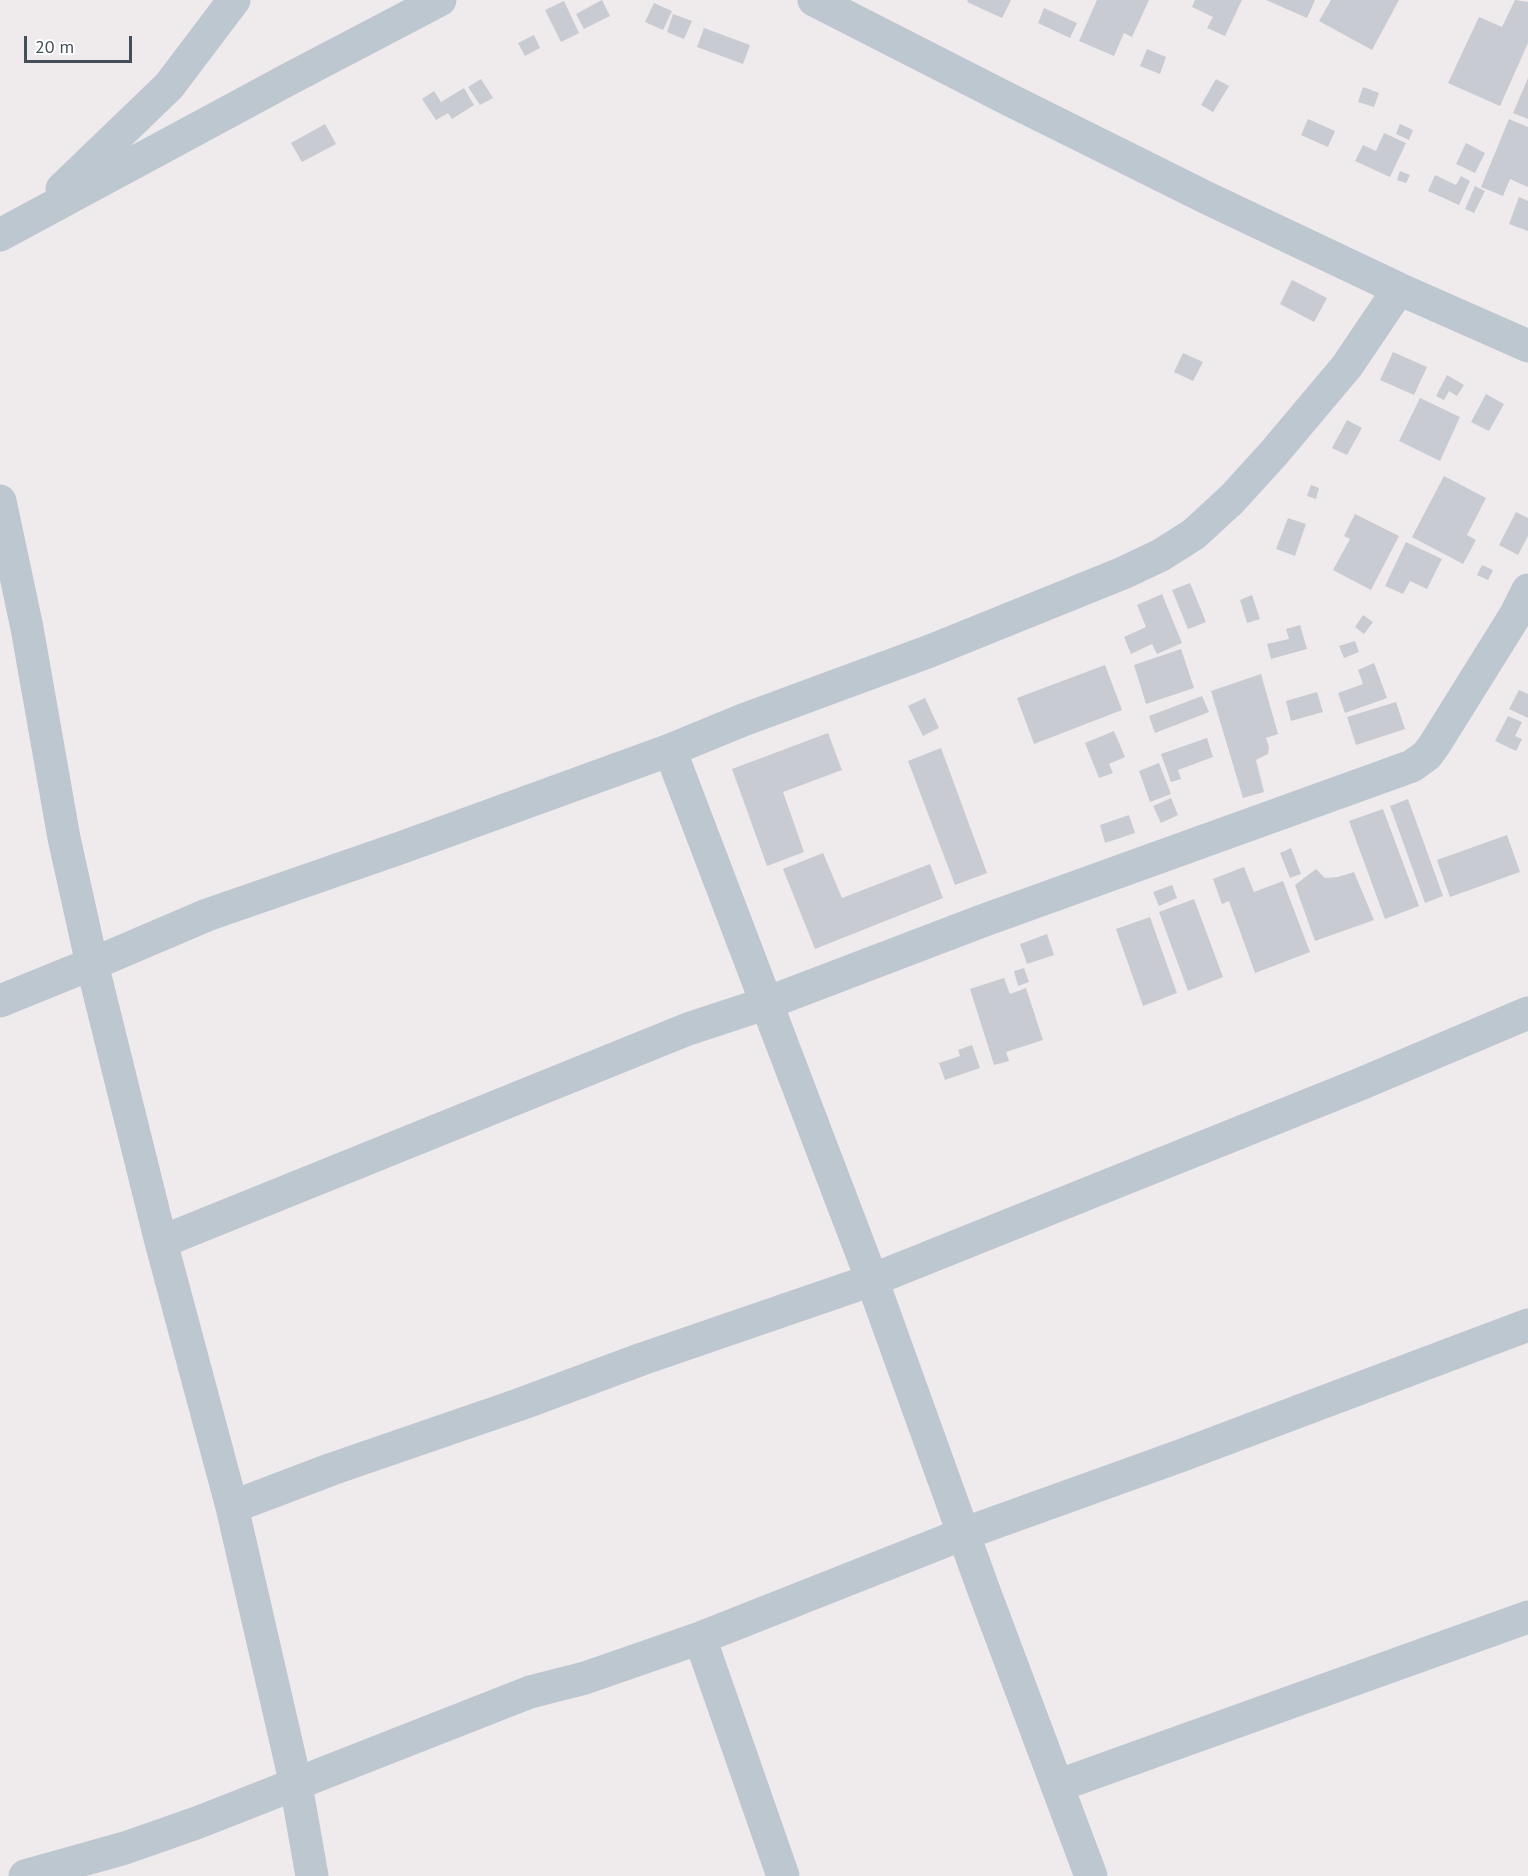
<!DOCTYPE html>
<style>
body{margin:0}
#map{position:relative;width:1528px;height:1876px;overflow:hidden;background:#efebec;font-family:"PT Sans",sans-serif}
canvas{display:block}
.scale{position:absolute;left:24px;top:36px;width:108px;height:27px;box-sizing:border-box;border:3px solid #445059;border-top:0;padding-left:8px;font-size:18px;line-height:21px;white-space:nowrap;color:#445059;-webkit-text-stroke:4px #fff;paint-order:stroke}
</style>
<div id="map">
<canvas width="1528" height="1876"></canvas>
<div class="scale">20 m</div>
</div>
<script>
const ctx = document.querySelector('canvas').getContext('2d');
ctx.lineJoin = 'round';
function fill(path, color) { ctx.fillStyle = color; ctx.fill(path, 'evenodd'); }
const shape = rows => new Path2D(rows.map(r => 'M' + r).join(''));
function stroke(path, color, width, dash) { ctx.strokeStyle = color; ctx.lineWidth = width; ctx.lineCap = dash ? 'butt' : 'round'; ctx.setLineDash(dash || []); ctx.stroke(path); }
const building = shape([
 [602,0,610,16,584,29,576,14],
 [968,0,1011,0,1002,18,967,2],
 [1097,0,1149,0,1132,37,1124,33,1114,56,1079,41],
 [1195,0,1242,0,1225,36,1207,28,1213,17,1192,7],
 [1266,0,1315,0,1307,18],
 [1331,0,1399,0,1372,50,1319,21],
 [1515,0,1528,2,1528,43,1500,106,1448,83,1479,17,1502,27],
 [564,1,579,33,561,42,545,10],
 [654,3,672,11,663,30,645,22],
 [1044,8,1077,23,1070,38,1038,23],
 [673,14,692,21,684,39,667,32],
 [704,28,750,45,743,64,697,47],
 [534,35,540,48,525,56,518,43],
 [1147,49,1166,57,1160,74,1140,66],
 [1528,78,1528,119,1513,113],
 [481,79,493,98,480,105,468,87],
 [1216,79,1229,86,1213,112,1201,105],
 [1363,87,1379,93,1374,107,1358,102],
 [464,88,474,105,452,119,448,113,436,120,422,99,434,91,441,102],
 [1308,119,1335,131,1328,147,1301,135],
 [1509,119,1528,127,1528,187,1510,179,1503,196,1481,187],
 [325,124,336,144,302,162,291,143],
 [1400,124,1413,130,1409,140,1396,134],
 [1384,133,1406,143,1390,177,1355,161,1363,145,1376,151],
 [1466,143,1485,153,1475,173,1456,164],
 [1400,171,1410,175,1406,183,1397,180],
 [1435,175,1456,185,1461,176,1470,181,1459,205,1428,191],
 [1475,186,1485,191,1474,213,1465,209],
 [1519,197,1528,201,1528,231,1509,224],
 [1292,280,1327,298,1314,322,1280,304],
 [1393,352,1427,367,1414,395,1380,380],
 [1183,353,1203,362,1193,381,1174,372],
 [1447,375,1464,385,1457,396,1449,391,1444,400,1436,396],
 [1486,394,1504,404,1489,431,1471,422],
 [1420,398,1460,417,1440,461,1399,441],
 [1347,420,1362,428,1347,455,1332,448],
 [1444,476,1486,498,1467,535,1476,540,1463,564,1412,537],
 [1311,485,1319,488,1316,499,1307,496],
 [1516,512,1528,518,1528,536,1518,555,1499,545],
 [1355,514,1399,536,1371,590,1333,570,1350,539,1344,536],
 [1288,518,1306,524,1295,556,1276,549],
 [1406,542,1442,559,1427,589,1410,581,1403,594,1385,586],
 [1482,565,1493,570,1488,580,1477,575],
 [1190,583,1206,622,1188,629,1172,590],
 [1162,594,1182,643,1157,654,1152,644,1131,654,1124,637,1146,627,1137,605],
 [1252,595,1260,619,1247,623,1240,600],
 [1363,615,1373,622,1364,634,1355,627],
 [1300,625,1307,649,1271,659,1267,644,1289,639,1286,629],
 [1355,641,1359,652,1344,658,1339,646],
 [1181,649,1194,688,1146,704,1134,665],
 [1374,663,1387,698,1345,713,1338,693,1363,684,1358,670],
 [1105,665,1122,710,1034,744,1017,698],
 [1261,674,1278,734,1266,738,1269,747,1268,754,1256,760,1264,792,1243,798,1211,691],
 [1519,690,1528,694,1528,718,1509,709],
 [1317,692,1323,712,1291,721,1286,701],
 [1202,696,1209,712,1155,733,1149,716],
 [925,698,939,728,923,736,908,706],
 [1396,702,1405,729,1356,745,1347,717],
 [1508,716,1522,722,1515,736,1522,739,1516,751,1495,741],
 [1114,731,1125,757,1109,764,1113,773,1099,778,1085,743],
 [828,733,842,770,783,792,804,852,767,866,732,769],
 [1207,738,1213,757,1178,770,1181,779,1171,782,1161,754],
 [941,748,987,873,955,885,908,761],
 [1159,763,1171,794,1150,802,1139,771],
 [1171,798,1178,815,1161,823,1153,806],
 [1408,799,1443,896,1425,903,1390,806],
 [1383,809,1419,906,1385,919,1349,821],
 [1129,815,1135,833,1105,843,1100,825],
 [1507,835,1520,872,1450,897,1437,860],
 [1291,848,1301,874,1290,878,1280,853],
 [823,853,842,898,930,864,943,898,815,949,783,869],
 [1244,867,1254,892,1283,881,1310,952,1255,973,1229,901,1222,904,1213,879],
 [1316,869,1325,878,1338,877,1354,872,1374,920,1315,941,1295,885],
 [1172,885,1177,898,1159,906,1153,892],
 [1194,899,1223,977,1188,991,1159,912],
 [1150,917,1177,993,1143,1006,1116,929],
 [1047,934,1054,955,1027,964,1020,944],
 [1024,968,1029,982,1018,986,1014,971],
 [1004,978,1010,994,1026,988,1043,1040,1006,1052,1009,1061,994,1065,970,989],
 [972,1045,980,1068,945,1080,939,1063,960,1056,958,1050]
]);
const minor = shape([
 [814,0,1008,99,1207,198,1399,289,1528,346],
 [62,189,169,86,234,0],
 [0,235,291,78,440,0],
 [0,501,27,628,64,838,92,964,161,1242,232,1507,296,1785,312,1876],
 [670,750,872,1280,983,1588,1091,1876],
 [0,1001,111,956,207,915,403,847,670,750,743,720,930,651,1123,573,1161,555,1194,534,1232,499,1273,454,1347,366,1399,289],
 [161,1242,688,1029,767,1003,982,921,1412,766,1427,755,1435,744,1516,614,1528,590],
 [232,1507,332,1469,518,1405,642,1359,872,1280,1358,1085,1528,1013],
 [700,1638,783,1876],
 [1057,1786,1528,1617],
 [25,1876,125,1848,199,1822,530,1692,585,1678,700,1638,963,1534,1180,1456,1528,1325]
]);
fill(building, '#c8cbd1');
stroke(minor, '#bcc7cf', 33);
</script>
